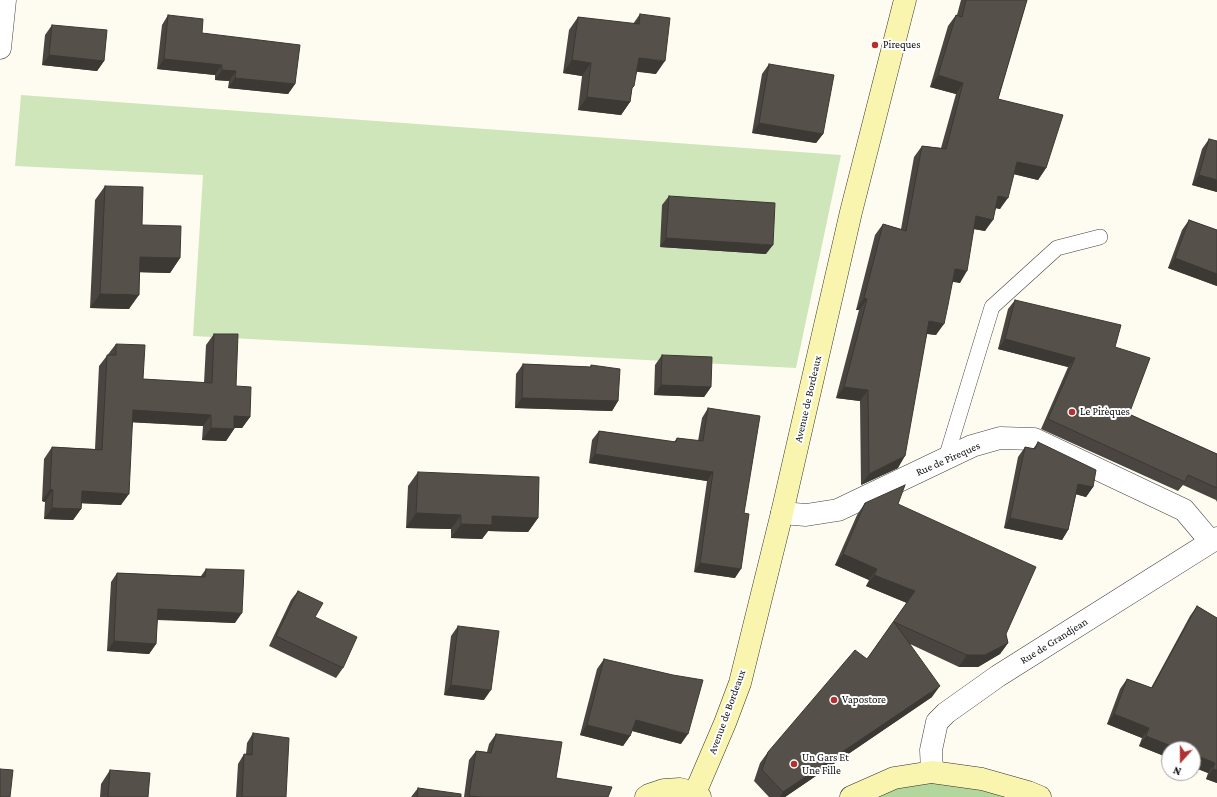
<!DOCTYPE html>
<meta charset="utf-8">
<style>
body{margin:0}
#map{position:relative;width:1217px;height:797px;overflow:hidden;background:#fefcf0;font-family:"Crimson Pro",serif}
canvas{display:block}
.north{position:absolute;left:1161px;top:741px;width:40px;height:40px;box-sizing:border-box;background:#fff;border:1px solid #9f9f9f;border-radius:50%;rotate:201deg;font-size:11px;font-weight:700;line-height:16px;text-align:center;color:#0e0e0e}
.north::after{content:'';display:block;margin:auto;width:14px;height:18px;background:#b43030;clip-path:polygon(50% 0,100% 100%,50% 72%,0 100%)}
</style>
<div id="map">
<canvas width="1217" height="797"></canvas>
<div class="north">N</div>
</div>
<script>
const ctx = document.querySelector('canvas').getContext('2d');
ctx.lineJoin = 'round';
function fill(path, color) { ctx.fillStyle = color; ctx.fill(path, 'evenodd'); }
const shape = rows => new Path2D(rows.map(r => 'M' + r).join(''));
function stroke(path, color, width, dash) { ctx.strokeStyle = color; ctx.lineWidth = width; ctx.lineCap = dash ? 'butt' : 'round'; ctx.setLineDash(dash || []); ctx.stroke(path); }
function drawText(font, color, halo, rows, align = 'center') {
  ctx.font = font + ' "Crimson Pro",serif'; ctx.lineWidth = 4; ctx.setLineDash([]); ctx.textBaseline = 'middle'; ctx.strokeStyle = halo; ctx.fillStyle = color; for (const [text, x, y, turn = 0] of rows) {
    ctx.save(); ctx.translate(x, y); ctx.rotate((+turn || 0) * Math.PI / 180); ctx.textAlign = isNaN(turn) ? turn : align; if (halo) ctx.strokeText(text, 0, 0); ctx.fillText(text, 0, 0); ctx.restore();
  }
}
const green = shape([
 [21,95,841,155,796,368,193,336,203,175,15,166]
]);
const forest = shape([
 [894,778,1040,797,855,797]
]);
const lane = shape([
 [946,458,992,307,1057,248,1100,237]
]);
const street = shape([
 [0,48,5,0],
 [782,513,806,515,838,510,972,446,1000,438,1034,439,1184,510,1211,542],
 [932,772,931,750,937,722,946,713,998,676,1217,538]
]);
const secondary = shape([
 [695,793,725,723,740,683,782,513,851,212,905,0],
 [646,797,649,795,664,790,680,789,695,793,700,797],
 [851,797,894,778,932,772,982,779,1028,792,1040,797]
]);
const wall = shape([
 [961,0,1027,0,998,99,1046,168,1038,180,1014,174,1000,209,996,208,985,231,974,229,960,283,953,281,936,335,927,334,898,468,861,485,860,401,836,398,859,310,856,310,875,235,883,224,901,229,914,157,922,146,941,148,956,94,930,87,948,26,956,15,957,15],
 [640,14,656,74,637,71,632,89,630,102,621,115,578,110,582,76,563,73,569,30,578,17,633,24],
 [168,15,202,33,295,84,288,94,228,88,229,81,215,80,215,75,157,69,162,25],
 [52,25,104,61,97,71,42,65,45,35],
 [769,64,823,134,816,143,752,133,762,74],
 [1209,139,1217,192,1192,185,1202,149],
 [105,186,142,225,180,258,170,273,140,272,129,309,90,308,95,200],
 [669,196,766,254,660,247,662,205],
 [1189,220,1217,230,1217,286,1168,268,1182,230],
 [1015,300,1115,347,1129,414,1217,454,1217,502,1216,500,1183,485,1178,491,1041,429,1068,367,998,349,1008,309],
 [214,334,236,386,250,417,242,428,234,428,234,429,226,441,202,440,203,426,133,422,121,505,82,503,81,509,73,520,44,519,45,502,42,501,44,459,52,447,95,449,99,366,116,344,143,379,204,383,206,345],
 [662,355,711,387,704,397,654,395,655,365],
 [523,364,590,367,591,365,618,401,612,411,515,408,516,374],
 [708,408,744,513,735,578,694,572,707,481,589,463,592,440,599,431,674,442,677,438,698,441,702,418],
 [1038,442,1093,487,1086,497,1076,494,1068,530,1062,540,1004,528,1018,457,1025,447,1033,449],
 [418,472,538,518,528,532,488,531,482,539,451,538,451,529,406,528,408,486],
 [865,503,898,504,1006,634,1008,643,1000,654,978,667,959,667,910,644,932,697,785,797,769,797,754,781,760,763,768,752,867,659,907,603,866,586,869,580,835,565,857,515],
 [206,569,235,623,157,620,156,644,149,654,107,651,111,582,117,573,201,576],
 [298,591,315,617,343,668,336,678,269,646,291,600],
 [1197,606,1217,618,1217,783,1206,779,1208,773,1139,746,1142,738,1107,724,1120,689,1127,679,1151,688,1190,616],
 [458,626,484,700,444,695,451,636],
 [604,659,681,744,632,731,630,736,623,746,580,735,597,669],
 [253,733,286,797,236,797,238,764,244,754,246,754,247,743],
 [496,734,556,778,608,797,464,797,469,760,476,751,487,752,489,744],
 [110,770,148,797,100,797,101,784],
 [418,788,461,797,411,797]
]);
const shadedWall = shape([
 [49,55,104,61,97,71,42,65],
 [639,58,665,61,656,74,630,71],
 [164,59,222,65,215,75,157,69],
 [572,60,591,63,582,76,563,73],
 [222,70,236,71,229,81,215,80],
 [938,75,963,83,956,94,930,87],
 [235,78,295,84,288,94,228,88],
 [587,97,630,102,621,115,578,110],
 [759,123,823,134,816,143,752,133],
 [1017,162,1046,168,1038,180,1009,173],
 [1199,175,1217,180,1217,192,1192,185],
 [998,196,1008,198,1000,209,990,207],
 [976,216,993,220,985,231,968,228],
 [666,238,773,245,766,254,660,247],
 [140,257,180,258,170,273,130,272],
 [1175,258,1217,274,1217,286,1168,268],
 [955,269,967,271,960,283,947,281],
 [100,294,139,295,129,309,90,308],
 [864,298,867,299,859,310,856,310],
 [929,321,944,324,936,335,921,333],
 [1005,339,1075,358,1068,367,998,349],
 [661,385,711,387,704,397,654,395],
 [844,387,868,390,860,401,836,398],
 [522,398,618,401,612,411,515,408],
 [133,410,211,415,203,426,125,422],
 [234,416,250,417,242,428,226,428],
 [211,428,234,429,226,441,202,440],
 [595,454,713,472,707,481,589,463],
 [905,456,898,468,861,485,869,474],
 [1078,484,1093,487,1086,497,1071,493],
 [50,489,53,490,45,502,42,501],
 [82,491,129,494,121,505,74,503],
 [52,508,81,509,73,520,44,519],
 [416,513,461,515,451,529,406,528],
 [492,516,538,518,528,532,488,531,482,539,451,538,461,524],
 [1010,518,1068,530,1062,540,1004,528],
 [843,554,877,569,869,580,835,565],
 [700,563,741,569,735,578,694,572],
 [874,575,915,591,907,603,866,586],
 [158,609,242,613,235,623,151,619],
 [114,641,156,644,149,654,107,651],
 [1008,643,1000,654,978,667,959,667,967,655],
 [451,685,491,690,484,700,444,695],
 [940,686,932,697,785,797,780,797,783,792],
 [1114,714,1149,728,1142,738,1107,724],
 [636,720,688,734,681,744,629,730],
 [587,725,630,736,623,746,580,735],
 [1146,736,1179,749,1169,749,1169,758,1139,746],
 [1193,754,1215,763,1208,773,1193,767],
 [1213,769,1217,770,1217,783,1206,779],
 [469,796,481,797,468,797]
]);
const building = shape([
 [966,0,1027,0,998,99,1063,115,1046,168,1017,162,1008,198,998,196,993,220,976,216,967,271,955,269,948,305,944,324,929,321,905,456,869,474,868,390,844,387,867,299,864,298,883,224,906,231,922,146,946,149,963,83,938,75,956,15,962,17,966,0],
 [640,14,670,18,665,61,639,58,634,86,632,88,630,102,587,97,591,63,572,60,578,17,639,24,640,14],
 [168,15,203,19,202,33,300,45,295,84,235,78,236,71,222,70,222,65,164,59,168,15],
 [52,25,107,30,104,61,49,55,52,25],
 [769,64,834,75,823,134,759,123,769,64],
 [1209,139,1217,141,1217,180,1199,175,1209,139],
 [105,186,143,187,142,225,181,226,180,258,140,257,139,295,100,294,105,186],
 [669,196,775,203,773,245,666,238,669,196],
 [1189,220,1217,230,1217,274,1175,258,1189,220],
 [1015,300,1121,325,1115,347,1150,358,1129,414,1217,454,1217,488,1188,475,1185,482,1048,419,1075,358,1005,339,1015,300],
 [214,334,238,334,236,386,251,387,250,417,234,416,234,429,211,428,211,415,133,410,129,494,82,491,81,509,52,508,53,490,50,489,52,447,102,450,107,355,116,355,116,344,145,345,143,379,212,383,214,334],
 [662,355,712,357,711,387,661,385,662,355],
 [523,364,591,367,591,365,620,369,618,401,522,398,523,364],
 [708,408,760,416,744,513,749,514,741,569,700,563,713,472,595,454,599,431,676,442,677,438,703,441,708,408],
 [1038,442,1096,470,1093,487,1078,484,1068,530,1010,518,1025,447,1035,449,1038,442],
 [418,472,539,477,538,518,492,516,492,525,461,524,461,515,416,513,418,472],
 [905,485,898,504,1036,567,1006,634,1008,643,985,655,967,655,894,622,940,686,783,792,762,770,768,752,855,650,867,659,915,591,874,575,877,569,843,554,865,503,905,485],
 [206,569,244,570,242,613,158,609,156,644,114,641,117,573,205,577,206,569],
 [298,591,323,603,315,617,357,637,343,668,276,636,298,591],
 [1197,606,1217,618,1217,770,1213,769,1215,763,1193,754,1193,749,1179,749,1146,736,1149,728,1114,714,1127,679,1152,688,1197,606],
 [458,626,499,631,491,690,451,685,458,626],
 [604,659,673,675,703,680,688,734,636,720,630,736,587,725,604,659],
 [253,733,289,738,286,797,242,797,244,754,252,755,253,733],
 [496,734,562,742,556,778,612,787,608,797,481,797,469,796,476,751,491,753,496,734],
 [0,769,13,770,10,797,0,797,0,769],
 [110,770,150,773,148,797,108,797,110,770],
 [418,788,461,794,461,797,417,797,418,788]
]);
const markers = [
 [875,45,4,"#b43030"],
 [1072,412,4,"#b43030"],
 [834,700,4,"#b43030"],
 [794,764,4,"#b43030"]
];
const poiNames = [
 ["Pireques",883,45],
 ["Le Pirèques",1080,412],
 ["Vapostore",842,700],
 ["Un Gars Et",802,758],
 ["Une Fille",802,771]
];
const streetNames = [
 ["Avenue de Bordeaux",808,399,-77],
 ["Rue de Pireques",948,459,-24],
 ["Rue de Grandjean",1054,641,-32],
 ["Avenue de Bordeaux",727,712,-70]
];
fill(green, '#cfe6bb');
fill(forest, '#b3d69c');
stroke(lane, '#414141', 16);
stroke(street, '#414141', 23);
stroke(secondary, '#303030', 23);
stroke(lane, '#fff', 15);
stroke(street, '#fff', 22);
stroke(secondary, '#f9f5af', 22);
fill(wall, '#4a4540');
fill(shadedWall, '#3c3834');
fill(building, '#56504b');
stroke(building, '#3c3834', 1);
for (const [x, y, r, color] of markers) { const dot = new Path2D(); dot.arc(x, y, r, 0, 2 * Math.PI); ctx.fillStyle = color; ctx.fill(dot); stroke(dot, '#fff', 1.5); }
drawText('11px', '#0e0e0e', '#fff', poiNames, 'left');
drawText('11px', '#0e0e0e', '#fff', streetNames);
</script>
